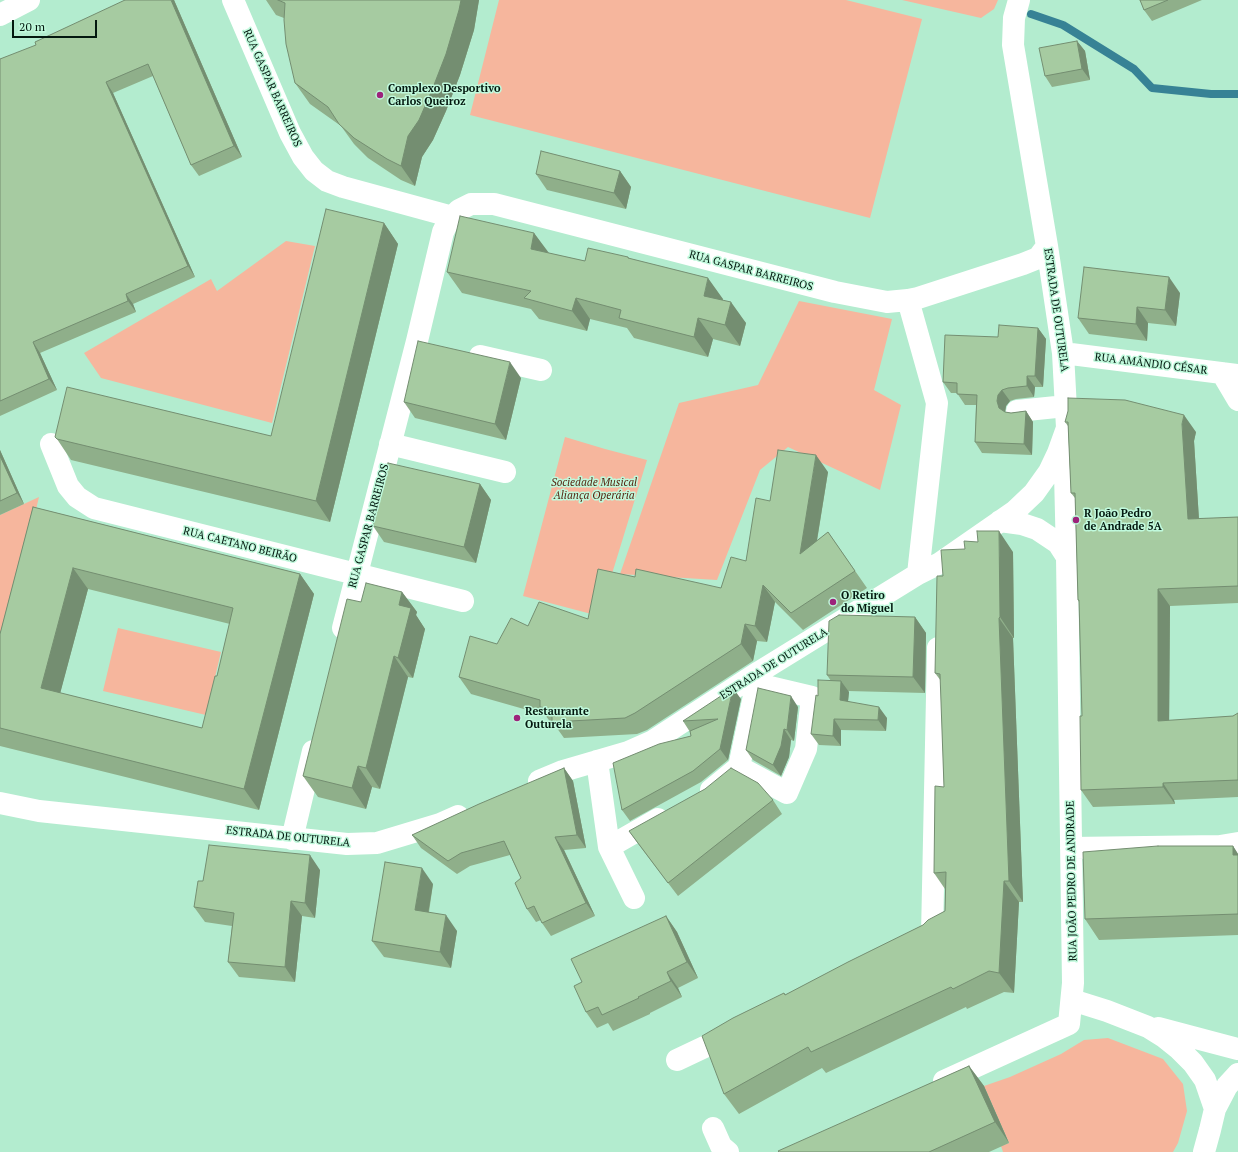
<!DOCTYPE html>
<meta charset="utf-8">
<style>
body{margin:0}
#map{position:relative;width:1238px;height:1152px;overflow:hidden;background:#b3eccf;font-family:"PT Serif",serif}
canvas{display:block}
.scale{position:absolute;left:12px;top:20px;width:85px;height:18px;box-sizing:border-box;border:2px solid #03180f;border-top:0;padding-left:5px;font-size:12px;line-height:14px;white-space:nowrap;color:#03180f;-webkit-text-stroke:3px #c0f9dc;paint-order:stroke}
</style>
<div id="map">
<canvas width="1238" height="1152"></canvas>
<div class="scale">20 m</div>
</div>
<script>
const ctx = document.querySelector('canvas').getContext('2d');
ctx.lineJoin = 'round';
function fill(path, color) { ctx.fillStyle = color; ctx.fill(path, 'evenodd'); }
const shape = rows => new Path2D(rows.map(r => 'M' + r).join(''));
function stroke(path, color, width, dash) { ctx.strokeStyle = color; ctx.lineWidth = width; ctx.lineCap = dash ? 'butt' : 'round'; ctx.setLineDash(dash || []); ctx.stroke(path); }
function drawText(font, color, halo, rows, align = 'center') {
  ctx.font = font + ' "PT Serif",serif'; ctx.lineWidth = 3; ctx.setLineDash([]); ctx.textBaseline = 'middle'; ctx.strokeStyle = halo; ctx.fillStyle = color; for (const [text, x, y, turn = 0] of rows) {
    ctx.save(); ctx.translate(x, y); ctx.rotate((+turn || 0) * Math.PI / 180); ctx.textAlign = isNaN(turn) ? turn : align; if (halo) ctx.strokeText(text, 0, 0); ctx.fillText(text, 0, 0); ctx.restore();
  }
}
const green = shape([
 [499,0,846,0,922,19,870,218,470,115],
 [902,0,998,0,994,9,981,18],
 [286,241,315,246,272,423,101,378,84,353,211,279,217,291],
 [799,301,892,319,874,390,901,405,880,490,788,447,760,470,717,580,620,574,679,403,758,385],
 [565,437,605,449,647,460,599,616,523,596],
 [39,497,7,630,0,661,0,515],
 [118,628,221,652,206,715,103,691],
 [1108,1038,1163,1059,1183,1084,1187,1111,1178,1143,1173,1152,1003,1152,1001,1146,1009,1143,984,1086,1010,1077,1061,1054,1084,1040]
]);
const stream = shape([
 [1031,14,1063,25,1134,69,1152,88,1211,94,1238,94]
]);
const minor = shape([
 [233,0,290,133,303,157,314,171,327,181,343,187,453,217],
 [0,15,29,0],
 [908,300,937,403,918,574],
 [1063,353,1238,375],
 [480,356,541,370],
 [1222,373,1238,400],
 [1017,411,1066,406],
 [51,444,68,486,77,497,94,508,463,601],
 [390,444,505,472],
 [1000,521,1022,524,1037,529,1058,543,1067,557],
 [343,628,417,341,443,232,449,220,459,210,471,204,494,204,835,292,887,302,908,300,918,298,1023,264,1038,258,1047,246],
 [597,761,609,847,634,898],
 [739,767,787,793,806,749,812,697,757,684],
 [539,781,563,771,628,752,653,741,759,672,918,574,940,563,1015,511,1034,493,1049,472,1058,453,1067,428,1063,353,1047,246,1013,45,1014,18,1019,0],
 [711,790,739,767,759,672],
 [0,803,39,811,347,844,377,843,440,824,458,816],
 [292,839,313,751],
 [609,847,658,819],
 [1071,848,1220,846,1238,843],
 [920,940,932,935,938,648],
 [1072,1000,1107,1011,1148,1027,1164,1037,1179,1049,1193,1063,1205,1080,1215,1109],
 [1158,1028,1238,1049],
 [677,1060,732,1034],
 [944,1081,1069,1024,1073,983,1067,557,1065,473,1066,445],
 [713,1128,721,1146,728,1152],
 [1204,1152,1210,1130,1215,1109,1227,1086,1238,1074]
]);
const wall = shape([
 [174,0,242,157,199,176,191,165,153,76,113,93,195,277,133,304,136,312,40,353,57,390,0,416,0,59],
 [266,0,479,0,474,30,460,75,446,111,433,140,422,157,415,186,401,180,368,158,354,144,341,126,310,104,295,83,284,18,276,15],
 [1140,0,1202,0,1152,21,1144,10],
 [1077,41,1085,51,1090,80,1052,87,1045,76],
 [620,171,631,187,626,209,547,190,536,174],
 [384,223,398,244,330,522,71,460,57,439,271,436],
 [534,233,548,253,585,261,628,257,630,259,723,299,722,300,746,323,740,346,713,339,708,357,634,338,627,328,590,319,587,331,539,319,531,309,462,293,447,272],
 [1180,293,1176,326,1148,323,1147,341,1089,334,1078,318],
 [1038,328,1046,339,1043,387,1035,387,1034,397,1016,399,1010,401,1006,406,1005,412,1011,413,1026,411,1033,422,1032,455,982,453,975,442,976,405,965,405,957,393,951,393,943,382,998,337],
 [521,378,506,440,415,418,404,402],
 [1065,422,1196,432,1194,441,1199,519,1238,517,1238,603,1170,606,1169,721,1233,716,1238,713,1238,797,1174,800,1175,804,1093,807,1081,790,1082,716,1079,602,1078,600,1075,498,1071,493,1068,426],
 [0,450,24,504,0,515],
 [828,472,817,541,828,532,867,588,803,630,775,602,767,642,757,641,753,661,647,730,637,734,564,738,554,724,552,724,545,715,471,694,459,677,497,644,528,626,588,619,635,577,721,588,746,561,770,501],
 [480,484,491,500,476,563,384,542,373,526],
 [33,507,300,574,314,594,259,810,0,746,0,634],
 [88,589,230,624,217,676,202,728,60,693],
 [1013,552,1014,638,1013,638,1023,902,1019,902,1014,993,1004,992,967,1009,966,1007,826,1073,822,1068,739,1114,724,1094,784,993,785,995,923,925,945,911,945,889,934,873,944,787,941,681,935,673,943,576],
 [402,592,417,612,416,615,425,629,413,678,408,677,380,789,372,787,366,809,318,797,303,776,361,602],
 [915,617,926,633,925,693,848,691,849,692,848,701,887,718,886,731,841,730,841,746,819,745,811,734,818,696,831,681,827,675],
 [741,699,728,760,701,782,630,821,622,810,691,736,690,732,683,721],
 [798,707,794,741,791,740,789,757,781,776,753,760,746,750],
 [564,768,573,781,586,848,564,850,595,916,551,936,542,923,541,920,536,922,527,909,521,878,510,855,470,866,457,874,421,848,412,835],
 [773,800,782,814,678,896,639,845,629,831],
 [1233,846,1238,854,1238,935,1099,940,1085,919],
 [320,870,315,918,302,916,295,982,239,977,228,962,232,926,205,922,194,907,203,881],
 [433,884,429,912,457,931,451,968,384,957,372,941],
 [666,916,677,932,698,978,678,988,682,997,650,1013,650,1014,613,1031,608,1023,597,1028,586,1012,582,982],
 [969,1066,984,1086,1009,1143,989,1152,779,1152]
]);
const shadedWall = shape([
 [171,0,174,0,242,157,234,146],
 [461,0,479,0,474,30,460,75,446,111,433,140,422,157,415,186,401,166,408,136],
 [1077,41,1085,51,1090,80,1082,69],
 [106,82,113,93,195,277,188,266],
 [620,171,631,187,626,209,614,193],
 [384,223,398,244,330,522,316,501],
 [534,233,549,253,531,249],
 [1169,277,1180,293,1176,326,1165,310],
 [708,278,723,299,718,316,704,296],
 [126,294,133,304,136,312,128,301],
 [576,298,590,319,587,331,572,311],
 [731,302,746,323,740,346,725,325],
 [1137,307,1148,323,1147,341,1136,324],
 [698,318,713,339,708,357,694,337],
 [1038,328,1046,339,1043,387,1035,376],
 [33,342,40,353,57,390,49,379],
 [510,362,521,378,506,440,495,424],
 [1027,376,1035,387,1034,397,1027,386],
 [1002,390,1010,401,1006,406,1005,412,999,408,997,401,998,395],
 [1026,411,1033,422,1032,455,1024,444],
 [1184,415,1196,432,1194,441,1200,536,1188,519,1182,424],
 [0,450,24,504,17,493,0,456],
 [816,455,828,472,812,570,800,554],
 [480,484,491,500,476,563,464,547],
 [999,531,1013,552,1014,638,1000,617],
 [73,568,88,589,56,709,41,688],
 [300,574,314,594,259,810,244,789],
 [763,585,775,602,767,642,755,626],
 [1158,589,1170,606,1169,738,1158,721],
 [402,592,417,612,416,615,425,629,413,678,398,658,399,605],
 [915,617,926,633,925,693,913,677],
 [999,618,1013,638,1023,902,1009,881],
 [745,624,757,641,753,661,741,644],
 [394,656,408,677,380,789,366,768],
 [841,681,849,692,847,711,840,700],
 [733,688,741,699,728,760,720,749],
 [791,696,798,707,794,741,787,730],
 [879,707,887,718,886,731,878,720],
 [834,719,841,730,841,746,833,736],
 [784,729,791,740,789,757,781,776,773,765],
 [358,766,372,787,366,809,352,788],
 [564,768,573,781,586,848,577,835],
 [1163,783,1174,800,1175,804,1163,787],
 [555,837,564,850,595,916,586,903],
 [1233,846,1238,854,1238,862,1233,855],
 [310,855,320,870,315,918,305,903],
 [422,868,433,884,426,926,415,910],
 [1004,881,1019,902,1014,993,999,973],
 [291,901,302,916,295,982,285,967],
 [446,915,457,931,451,968,440,952],
 [666,916,677,932,698,978,687,962],
 [667,972,678,988,682,997,671,981],
 [969,1066,984,1086,1009,1143,995,1122]
]);
const building = shape([
 [125,0,171,0,234,146,191,165,148,64,106,82,188,266,126,294,128,301,33,342,49,379,0,401,0,59,36,45,35,42,125,0],
 [278,0,461,0,459,10,446,54,432,90,419,120,408,136,401,166,387,159,354,138,339,124,328,107,295,83,286,44,284,20,285,3,278,0],
 [1140,0,1168,0,1144,10,1140,0],
 [1077,41,1082,69,1045,76,1039,48,1077,41],
 [541,151,620,171,614,193,536,174,541,151],
 [326,209,384,223,316,501,57,439,55,437,67,387,271,436,326,209],
 [460,216,534,233,531,249,585,261,588,248,628,257,628,258,708,278,704,296,731,302,725,325,698,318,694,337,619,318,621,310,576,298,572,311,524,298,531,291,447,272,460,216],
 [1084,267,1169,277,1165,310,1137,307,1136,324,1078,318,1084,267],
 [999,325,1038,328,1035,376,1027,376,1027,386,1008,388,1002,390,998,395,997,401,999,408,1005,412,1011,413,1026,411,1024,444,975,442,977,395,957,394,957,383,943,382,945,335,998,337,999,325],
 [418,341,510,362,495,424,404,402,418,341],
 [1068,398,1125,400,1184,415,1182,424,1188,519,1238,517,1238,586,1158,589,1158,721,1233,716,1238,713,1238,780,1163,783,1163,787,1081,790,1080,716,1082,716,1079,600,1078,600,1075,493,1071,493,1068,422,1065,422,1068,411,1068,398],
 [778,450,816,455,800,554,828,532,855,571,791,613,763,585,755,626,745,624,741,644,635,713,625,718,552,722,552,709,540,707,540,700,459,677,470,636,497,644,511,618,528,626,539,602,588,619,598,569,635,577,636,569,721,588,731,557,746,561,756,498,770,501,778,450],
 [0,456,17,493,0,501,0,456],
 [388,463,480,484,464,547,373,526,388,463],
 [33,507,300,574,244,789,0,728,0,634,33,507],
 [73,568,233,608,217,676,215,676,202,728,41,688,73,568],
 [977,531,999,531,1000,617,999,618,1009,881,1004,881,999,973,989,971,953,989,951,987,811,1052,808,1047,724,1094,702,1036,733,1018,784,993,785,995,848,962,923,925,928,920,945,911,946,872,934,873,935,786,944,787,940,674,935,673,937,576,943,576,941,550,965,549,964,541,978,542,977,531],
 [366,583,402,592,399,605,411,608,398,658,394,656,366,768,358,766,352,788,303,776,347,599,361,602,366,583],
 [839,615,915,617,913,677,827,675,829,621,839,615],
 [818,680,841,681,840,700,879,707,878,720,834,719,833,736,811,734,816,695,818,696,818,680],
 [733,688,720,749,693,771,622,810,613,763,659,744,691,736,690,731,718,719,683,721,733,688],
 [758,688,791,696,787,730,784,729,781,746,773,765,746,750,758,688],
 [564,768,577,835,555,837,586,903,542,923,534,906,527,909,515,883,521,878,504,841,461,853,448,861,412,835,479,804,564,768],
 [731,768,758,783,773,800,668,883,629,831,705,789,731,768],
 [209,845,310,855,305,903,291,901,285,967,228,962,234,913,194,907,198,881,203,881,209,845],
 [1158,846,1233,846,1233,855,1238,855,1238,914,1085,919,1083,852,1158,846],
 [385,862,422,868,415,910,446,915,440,952,372,941,385,862],
 [666,916,687,962,667,972,671,981,638,997,639,998,602,1015,598,1007,586,1012,574,986,582,982,571,959,666,916],
 [969,1066,995,1122,929,1152,779,1152,778,1151,969,1066]
]);
const markers = [
 [380,95,4,"#9d237b"],
 [1076,520,4,"#9d237b"],
 [833,602,4,"#9d237b"],
 [517,718,4,"#9d237b"]
];
const streetNames = [
 ["RUA GASPAR BARREIROS",272,88,66],
 ["RUA GASPAR BARREIROS",751,271,15],
 ["ESTRADA DE OUTURELA",1056,310,82],
 ["RUA AMÂNDIO CÉSAR",1151,364,7],
 ["RUA GASPAR BARREIROS",369,526,-75],
 ["RUA CAETANO BEIRÃO",240,545,14],
 ["ESTRADA DE OUTURELA",774,664,-32],
 ["ESTRADA DE OUTURELA",288,837,6],
 ["RUA JOÃO PEDRO DE ANDRADE",1072,881,-91]
];
const poiNames = [
 ["Complexo Desportivo",388,89],
 ["Carlos Queiroz",388,102],
 ["R João Pedro",1084,514],
 ["de Andrade 5A",1084,527],
 ["O Retiro",841,596],
 ["do Miguel",841,609],
 ["Restaurante",525,712],
 ["Outurela",525,725]
];
const parkNames = [
 ["Sociedade Musical",594,483],
 ["Aliança Operária",594,496]
];
fill(green, '#f6b69d');
stroke(stream, '#378295', 8);
stroke(minor, '#fff', 22);
fill(wall, '#8faf8a');
fill(shadedWall, '#748e71');
fill(building, '#a6cba1');
stroke(building, '#748e71', 1);
for (const [x, y, r, color] of markers) { const dot = new Path2D(); dot.arc(x, y, r, 0, 2 * Math.PI); ctx.fillStyle = color; ctx.fill(dot); stroke(dot, '#c0f9dc', 1.5); }
drawText('11px', '#03180f', '#c0f9dc', streetNames);
drawText('bold 11px', '#03180f', '#c0f9dc', poiNames, 'left');
drawText('italic 11px', '#562511', '#c0f9dc', parkNames);
</script>
